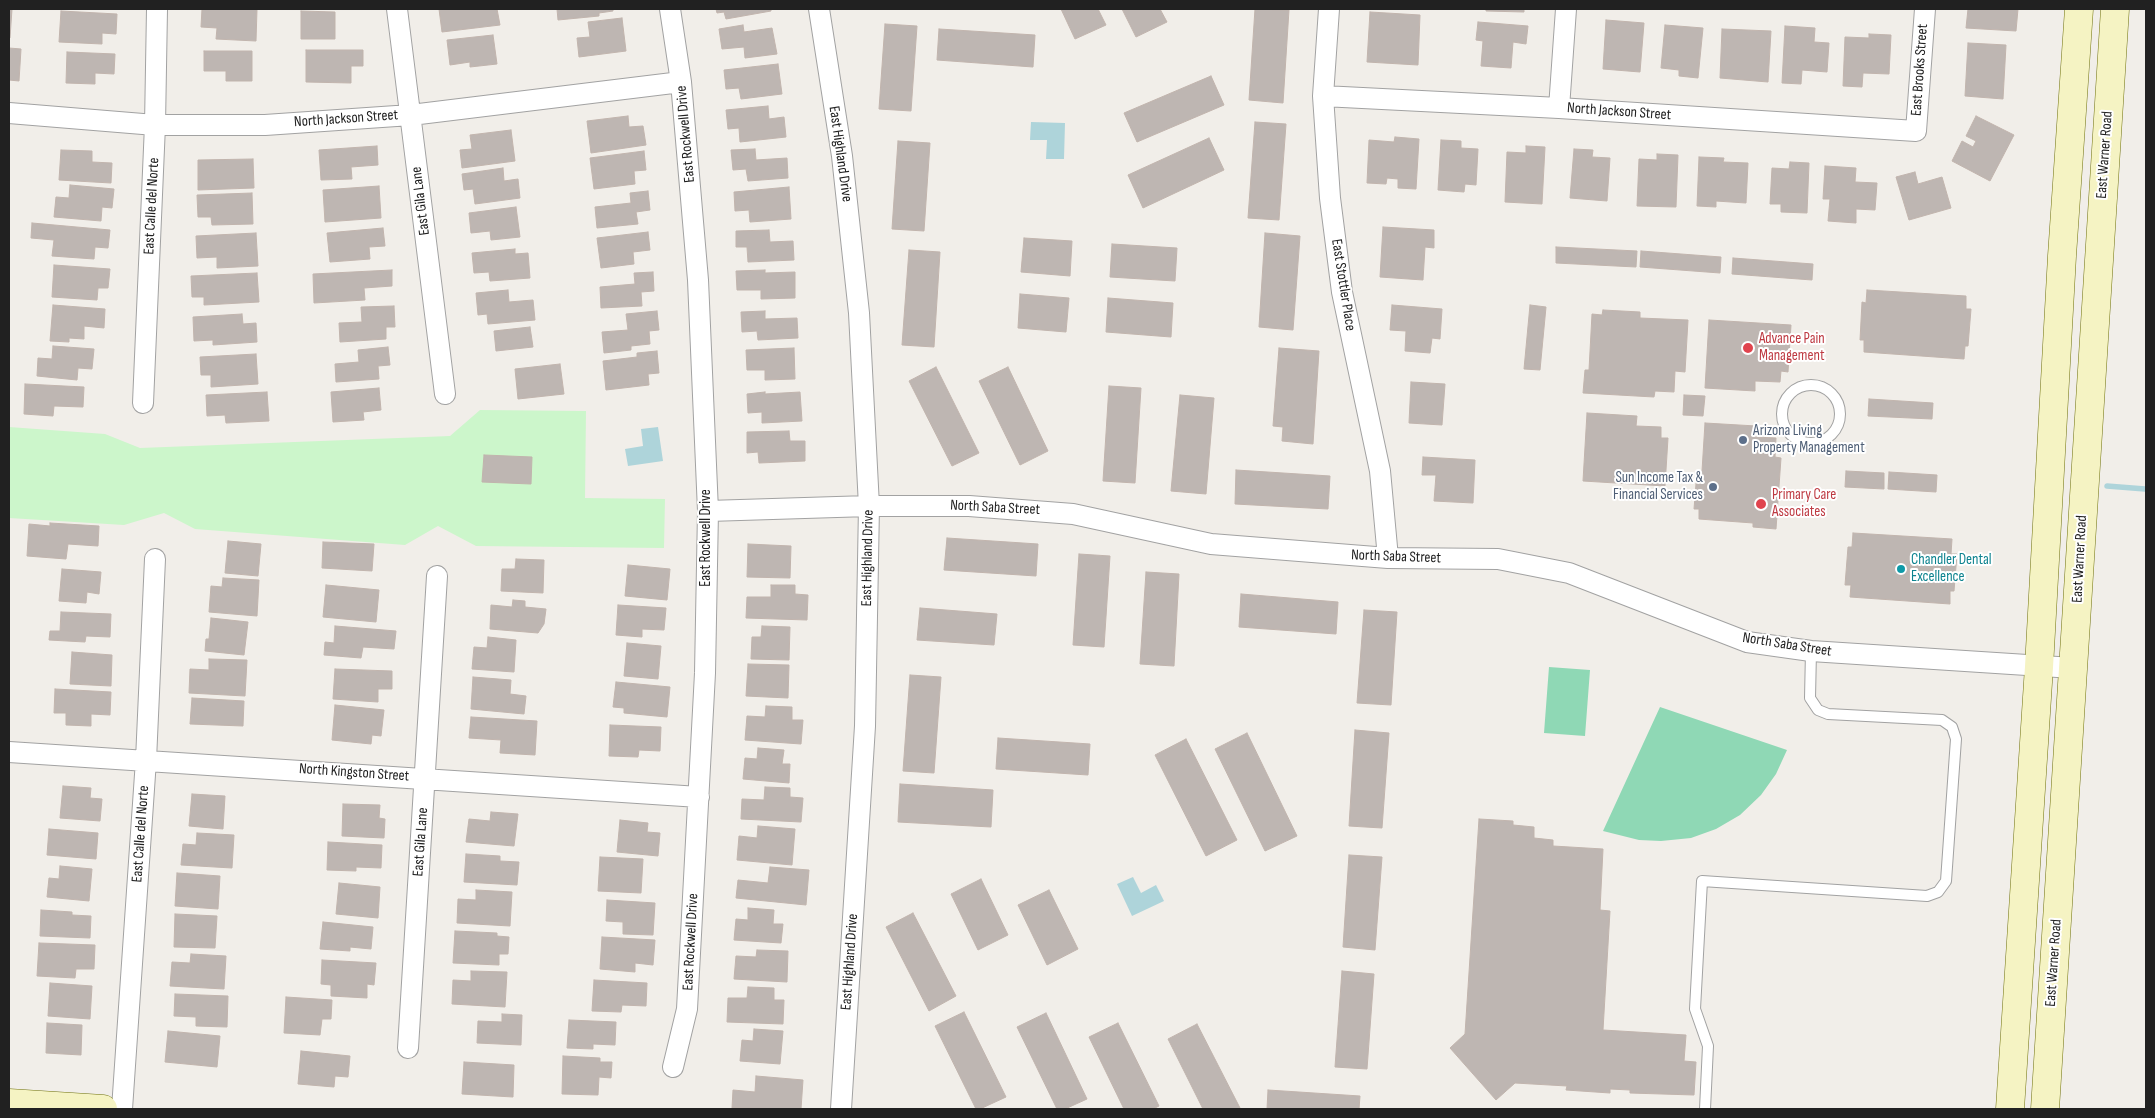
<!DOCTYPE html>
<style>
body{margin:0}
#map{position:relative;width:2155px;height:1118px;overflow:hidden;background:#f1eee9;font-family:"Sofia Sans Condensed",sans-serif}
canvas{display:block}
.frame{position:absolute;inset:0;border:10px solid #212121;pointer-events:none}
</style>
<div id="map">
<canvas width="2155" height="1118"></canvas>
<div class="frame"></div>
</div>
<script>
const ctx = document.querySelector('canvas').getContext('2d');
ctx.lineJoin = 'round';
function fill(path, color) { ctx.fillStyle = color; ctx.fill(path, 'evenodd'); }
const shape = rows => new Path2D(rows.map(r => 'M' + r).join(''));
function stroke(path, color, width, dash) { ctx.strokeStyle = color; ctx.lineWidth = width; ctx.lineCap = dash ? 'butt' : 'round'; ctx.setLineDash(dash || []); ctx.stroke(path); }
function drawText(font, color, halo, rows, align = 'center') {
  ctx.font = font + ' "Sofia Sans Condensed",sans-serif'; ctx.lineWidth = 4; ctx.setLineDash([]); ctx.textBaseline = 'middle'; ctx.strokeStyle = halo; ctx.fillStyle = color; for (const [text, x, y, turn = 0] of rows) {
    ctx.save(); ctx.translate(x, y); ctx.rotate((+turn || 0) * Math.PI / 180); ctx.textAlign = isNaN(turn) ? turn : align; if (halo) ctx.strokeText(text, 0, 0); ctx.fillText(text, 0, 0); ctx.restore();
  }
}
const park = shape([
 [480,410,586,411,585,498,665,499,664,548,476,546,438,526,405,545,195,529,164,513,124,525,9,518,9,427,105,434,140,448,450,436]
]);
const pitch = shape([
 [1549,667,1590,670,1585,736,1544,733],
 [1660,707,1787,750,1776,774,1761,795,1740,815,1716,829,1691,838,1661,841,1639,840,1603,831]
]);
const water = shape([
 [1031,122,1065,123,1064,159,1046,159,1047,140,1030,140],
 [658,427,663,461,628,466,625,449,643,446,641,429],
 [1133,877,1141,893,1156,885,1164,901,1132,916,1117,884]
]);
const stream = shape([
 [2107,486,2145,489]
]);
const building = shape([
 [9,9,12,9,10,38,9,38,9,9],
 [202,9,257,9,256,41,216,39,217,28,201,27,202,9],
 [439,9,497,9,500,25,442,32,439,9],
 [557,9,613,9,613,11,599,13,599,16,558,20,557,9],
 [716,9,771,9,771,11,726,19,724,12,717,13,716,9],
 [1061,9,1098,9,1106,25,1075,39,1061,9],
 [1122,9,1160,9,1167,22,1136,37,1122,9],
 [1255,9,1289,10,1283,103,1249,100,1255,9],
 [1486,9,1524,9,1524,12,1486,11,1486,9],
 [1968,9,2018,9,2016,31,1966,28,1968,9],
 [61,11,117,14,116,34,102,33,102,44,59,42,61,11],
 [301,11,335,12,335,39,301,39,301,11],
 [1370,12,1420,15,1418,65,1367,62,1370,12],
 [622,18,626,51,579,57,577,38,590,37,588,22,622,18],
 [1606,20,1644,23,1640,72,1603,69,1606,20],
 [1478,22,1528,26,1526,44,1513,42,1511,68,1481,66,1483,41,1476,40,1478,22],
 [885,24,917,26,911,111,879,109,885,24],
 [743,25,744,32,772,28,777,54,745,58,744,47,722,49,719,29,743,25],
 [1665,25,1703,28,1698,78,1679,76,1679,70,1661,68,1665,25],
 [1785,26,1815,28,1814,42,1829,43,1827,72,1802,70,1801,84,1782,83,1785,26],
 [939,29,1035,35,1033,67,937,60,939,29],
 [1722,29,1771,31,1768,82,1720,78,1722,29],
 [1869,34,1891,35,1889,74,1863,73,1862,87,1843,86,1845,37,1869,38,1869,34],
 [493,35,497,64,470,67,470,62,450,65,447,40,493,35],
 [1968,43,2006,45,2003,99,1965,96,1968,43],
 [9,48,21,49,19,81,9,80,9,48],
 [306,50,363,50,363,66,351,66,351,83,306,82,306,50],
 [204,51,252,51,252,81,226,81,226,71,204,71,204,51],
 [67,52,115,54,114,74,95,73,95,84,66,83,67,52],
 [778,64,782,94,741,99,739,88,726,89,724,70,778,64],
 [1211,76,1224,105,1137,142,1124,113,1211,76],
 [768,106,769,119,784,117,786,137,740,142,739,128,728,129,726,110,768,106],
 [628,116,629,127,643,126,646,145,591,153,587,121,628,116],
 [1976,116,2014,135,1990,181,1952,161,1962,141,1973,147,1976,141,1966,136,1976,116],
 [1255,122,1286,124,1279,220,1248,218,1255,122],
 [511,130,515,161,462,168,460,150,472,149,470,135,511,130],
 [1395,137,1419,139,1416,189,1398,188,1398,179,1387,178,1386,184,1367,183,1369,140,1394,142,1395,137],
 [1209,138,1224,170,1143,208,1128,175,1209,138],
 [1441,140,1461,141,1461,148,1478,149,1476,185,1465,184,1464,192,1438,190,1441,140],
 [898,141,930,143,924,231,892,229,898,141],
 [377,146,378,165,351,167,352,179,321,180,319,150,377,146],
 [1526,146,1545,147,1542,204,1505,202,1507,152,1526,153,1526,146],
 [755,149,756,160,787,158,788,178,748,181,746,169,733,170,731,150,755,149],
 [1574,149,1593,150,1592,157,1610,158,1607,201,1570,198,1574,149],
 [61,150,92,151,92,162,112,163,111,183,59,180,61,150],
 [644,151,646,170,634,171,635,184,594,189,590,158,644,151],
 [1657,154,1678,155,1676,207,1637,206,1639,159,1657,160,1657,154],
 [1699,157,1724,158,1723,162,1748,163,1746,203,1716,201,1716,207,1697,206,1699,157],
 [253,159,254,188,198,190,198,160,253,159],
 [1790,162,1809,163,1807,213,1781,212,1781,204,1770,204,1772,168,1789,169,1790,162],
 [1825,166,1856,168,1855,182,1877,183,1875,210,1856,209,1856,223,1828,221,1830,199,1823,199,1825,166],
 [503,168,504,181,518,179,520,198,475,204,473,189,464,190,462,174,503,168],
 [1915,172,1918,184,1942,177,1951,208,1909,220,1896,177,1915,172],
 [70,185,114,189,112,208,102,207,101,221,54,217,56,197,69,198,70,185],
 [379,186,381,218,325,222,323,190,379,186],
 [789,187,791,219,750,222,749,210,735,211,734,192,789,187],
 [648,191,650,210,636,212,638,224,597,228,595,207,631,203,630,193,648,191],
 [252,193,253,224,212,225,211,217,198,217,197,195,252,193],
 [516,207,520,237,491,240,490,231,471,233,469,213,516,207],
 [32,223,110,230,108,248,95,247,94,259,52,256,54,240,31,238,32,223],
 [1383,227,1434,230,1434,248,1425,247,1423,280,1380,277,1383,227],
 [383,228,385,246,369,247,370,259,330,262,327,233,383,228],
 [769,230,770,242,793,241,794,260,748,262,747,247,736,247,736,231,769,230],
 [648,232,650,250,633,252,634,264,601,268,597,238,648,232],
 [256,233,258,266,217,268,217,257,197,258,196,236,256,233],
 [1265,233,1300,236,1293,330,1259,327,1265,233],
 [1024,238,1072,241,1070,276,1021,272,1024,238],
 [1112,244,1177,248,1175,281,1110,277,1112,244],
 [1556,247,1637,251,1636,267,1556,263,1556,247],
 [515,249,515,254,528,253,530,278,490,281,489,272,474,273,472,253,515,249],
 [909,250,940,252,934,347,902,345,909,250],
 [1641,251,1721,257,1720,273,1640,267,1641,251],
 [1733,258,1813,264,1812,280,1732,274,1733,258],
 [54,265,110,269,108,288,98,288,97,300,52,297,54,265],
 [392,270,392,286,364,288,365,300,314,303,313,274,392,270],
 [765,270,765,273,795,272,795,298,761,299,761,290,737,290,736,271,765,270],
 [653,272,654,291,641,292,642,306,601,308,600,287,635,284,634,273,653,272],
 [257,273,259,302,204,305,204,297,192,297,191,276,257,273],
 [508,290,509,302,533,300,535,320,488,324,487,314,478,315,476,293,508,290],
 [1867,290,1966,296,1966,309,1971,309,1968,346,1965,346,1964,359,1864,352,1864,340,1860,340,1862,302,1866,303,1867,290],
 [1020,294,1069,298,1066,332,1018,328,1020,294],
 [1108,298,1173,303,1171,337,1106,332,1108,298],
 [53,305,105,309,104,328,84,326,84,339,69,338,69,342,50,341,53,305],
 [1392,305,1442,309,1440,339,1432,338,1430,353,1405,351,1406,331,1390,330,1392,305],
 [1530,305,1546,307,1540,370,1524,369,1530,305],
 [394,306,395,327,386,327,386,339,340,342,339,323,362,322,361,307,394,306],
 [1603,310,1640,312,1640,318,1688,320,1685,372,1675,371,1674,392,1655,391,1654,397,1583,393,1585,370,1589,370,1592,314,1602,315,1603,310],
 [657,311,659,330,649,331,650,344,631,346,631,350,604,353,602,332,628,330,626,314,657,311],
 [765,311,765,319,797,318,798,338,758,340,757,331,742,332,741,312,765,311],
 [242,314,243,324,256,323,257,342,213,345,213,340,194,341,193,317,242,314],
 [1709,320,1791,325,1788,372,1781,371,1780,382,1755,381,1755,391,1705,388,1709,320],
 [530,327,533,347,496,351,494,331,530,327],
 [53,346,94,349,92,369,78,368,77,380,37,376,38,358,52,359,53,346],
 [388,347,390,365,378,366,379,379,336,382,335,364,359,362,358,350,388,347],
 [794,348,795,379,765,380,765,370,747,370,746,350,794,348],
 [1279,348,1319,351,1313,444,1282,441,1283,427,1273,426,1279,348],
 [657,351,659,373,648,374,649,385,606,390,603,361,637,357,637,353,657,351],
 [256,354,258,384,211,387,211,375,201,375,200,357,256,354],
 [560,364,564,394,518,399,515,369,560,364],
 [936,367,979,453,952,466,909,381,936,367],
 [1008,367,1048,451,1020,465,979,381,1008,367],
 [1411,382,1445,384,1442,425,1409,423,1411,382],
 [25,384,84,387,83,407,54,406,53,416,24,414,25,384],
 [1109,386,1141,388,1135,483,1103,481,1109,386],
 [379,388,381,410,363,412,364,420,333,422,331,392,379,388],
 [267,392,269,421,226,423,225,415,207,416,206,395,267,392],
 [765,392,765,394,800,392,802,421,762,423,762,412,748,413,747,394,765,392],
 [1180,395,1214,398,1206,494,1171,491,1180,395],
 [1684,395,1705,396,1703,416,1683,415,1684,395],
 [1869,399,1933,403,1932,419,1868,416,1869,399],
 [1587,413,1637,416,1636,426,1661,427,1661,438,1668,438,1665,486,1583,481,1587,413],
 [1705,423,1756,426,1755,437,1776,438,1775,457,1781,458,1776,529,1753,527,1753,523,1699,519,1699,509,1694,509,1697,471,1702,471,1705,423],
 [789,431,790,441,805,441,805,461,759,463,758,452,747,453,747,432,789,431],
 [484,455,532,457,531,484,482,482,484,455],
 [1423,457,1475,460,1473,503,1434,501,1436,475,1422,475,1423,457],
 [1236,470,1330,476,1328,509,1235,504,1236,470],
 [1846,471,1884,473,1884,489,1845,487,1846,471],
 [1889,472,1937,475,1936,492,1888,489,1889,472],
 [50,523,99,526,98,546,68,544,66,559,27,556,29,524,50,526,50,523],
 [1853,533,1952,539,1951,554,1957,554,1954,591,1950,591,1950,604,1850,597,1851,585,1845,585,1848,547,1852,547,1853,533],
 [947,538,1038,544,1036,576,944,570,947,538],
 [228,541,261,544,258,576,225,573,228,541],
 [323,542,374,544,372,571,322,568,323,542],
 [748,544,791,546,790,578,747,577,748,544],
 [1079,554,1110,556,1104,647,1073,645,1079,554],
 [516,559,544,560,543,593,501,591,502,569,515,569,516,559],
 [628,565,670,569,667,600,625,596,628,565],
 [62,569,101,572,99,594,87,592,86,603,59,601,62,569],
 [1146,572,1179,574,1174,666,1140,664,1146,572],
 [223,578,259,580,257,616,209,612,211,586,222,587,223,578],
 [326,585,379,590,376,622,323,617,326,585],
 [771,585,795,585,795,594,808,595,807,620,746,618,747,597,771,597,771,585],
 [1241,594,1338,602,1336,634,1239,627,1241,594],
 [513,600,525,601,525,607,546,609,544,624,538,633,490,629,491,605,512,607,513,600],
 [618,605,666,608,664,630,642,629,642,637,616,635,618,605],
 [920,608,997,614,994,645,917,640,920,608],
 [1364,610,1397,612,1391,705,1357,703,1364,610],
 [61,612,111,614,110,637,86,636,85,642,49,640,50,631,60,631,61,612],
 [211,618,248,622,244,655,205,651,206,639,209,639,211,618],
 [335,626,396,631,394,649,363,647,361,658,324,655,325,642,334,643,335,626],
 [762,626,790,627,789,660,751,659,752,637,761,637,762,626],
 [488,637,516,640,514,672,472,669,474,647,487,648,488,637],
 [627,643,661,646,658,679,624,676,627,643],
 [72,652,112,655,111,686,70,684,72,652],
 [209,659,247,660,245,696,189,693,190,669,209,670,209,659],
 [748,664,789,665,788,698,746,696,748,664],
 [335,669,392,671,392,689,378,689,378,702,333,699,335,669],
 [910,675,941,677,934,773,903,771,910,675],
 [473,677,511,680,510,694,526,696,524,714,471,709,473,677],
 [616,682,670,687,667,717,624,713,624,708,613,707,616,682],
 [55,689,111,692,110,715,91,714,91,726,66,725,66,713,54,713,55,689],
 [192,698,244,701,243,726,190,724,192,698],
 [335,705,384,710,381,736,372,735,371,744,332,740,335,705],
 [766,706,792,707,792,720,803,720,801,744,745,740,747,716,765,717,766,706],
 [471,717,537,721,535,755,500,753,501,740,469,738,471,717],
 [610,725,661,727,660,751,639,750,638,757,609,756,610,725],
 [1355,730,1389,733,1382,828,1349,826,1355,730],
 [1247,733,1297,836,1265,851,1215,749,1247,733],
 [998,738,1090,744,1088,775,996,769,998,738],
 [1186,739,1237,840,1206,856,1155,755,1186,739],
 [758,748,784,750,782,764,790,764,789,783,743,779,745,758,757,759,758,748],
 [900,784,993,790,991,827,898,822,900,784],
 [63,786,91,788,90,798,102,799,100,821,60,818,63,786],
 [765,787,790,788,790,797,803,798,801,822,741,819,742,799,764,800,765,787],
 [192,794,225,796,223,829,189,826,192,794],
 [343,804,380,805,379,818,385,819,384,838,342,836,343,804],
 [491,812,518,814,514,846,466,842,469,819,490,821,491,812],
 [1479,819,1513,821,1513,825,1534,827,1534,838,1553,840,1553,846,1603,849,1600,910,1610,911,1603,1030,1686,1035,1684,1061,1696,1062,1694,1095,1630,1093,1630,1090,1610,1089,1610,1093,1566,1090,1567,1086,1515,1083,1496,1100,1450,1048,1465,1034,1479,819],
 [620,820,648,823,647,832,660,833,658,856,617,852,620,820],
 [758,826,795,829,792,865,737,860,739,836,757,838,758,826],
 [49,829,98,833,96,859,47,855,49,829],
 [197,833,234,835,232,868,181,865,183,844,196,845,197,833],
 [328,842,382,845,381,868,356,867,356,871,327,870,328,842],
 [466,854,500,856,500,861,519,862,517,885,464,882,466,854],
 [1349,855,1382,857,1375,950,1343,947,1349,855],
 [600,857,643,859,641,893,598,891,600,857],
 [60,866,92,869,89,901,47,897,49,878,59,879,60,866],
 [770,867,809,870,806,905,736,898,738,880,768,883,770,867],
 [177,873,220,876,218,909,175,906,177,873],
 [981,879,1008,935,978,950,951,894,981,879],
 [339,883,380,887,378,918,336,914,339,883],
 [476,890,512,892,510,926,457,923,458,899,476,900,476,890],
 [1049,890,1078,949,1047,965,1018,905,1049,890],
 [607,900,655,903,653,935,623,934,623,922,606,921,607,900],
 [748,908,774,910,773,924,783,924,781,943,734,940,736,919,748,920,748,908],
 [41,910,72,912,72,915,91,916,90,938,40,936,41,910],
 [913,913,956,996,929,1011,886,927,913,913],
 [175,914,217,916,215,948,174,947,175,914],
 [323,922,373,927,371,949,350,947,350,951,320,949,323,922],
 [455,931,497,933,497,936,509,937,508,954,499,954,499,965,453,963,455,931],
 [602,937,655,940,653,965,635,963,635,972,600,969,602,937],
 [39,943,95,945,94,969,76,969,75,978,37,976,39,943],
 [757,950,788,951,787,982,734,979,736,956,756,957,757,950],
 [191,954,226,956,224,989,170,986,172,962,190,963,191,954],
 [322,960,376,963,374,985,367,984,367,998,331,996,331,985,321,984,322,960],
 [471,971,507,972,505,1007,452,1004,453,980,471,981,471,971],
 [1342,971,1374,974,1367,1069,1335,1067,1342,971],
 [594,980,647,983,646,1006,622,1005,621,1012,592,1011,594,980],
 [50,983,92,986,90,1019,48,1016,50,983],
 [748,987,774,988,774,1000,784,1000,783,1024,727,1022,728,998,747,998,748,987],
 [175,994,228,996,227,1027,196,1026,196,1017,174,1016,175,994],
 [286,997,332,1000,331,1019,322,1019,320,1035,284,1033,286,997],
 [964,1012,1006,1097,980,1109,976,1109,935,1026,964,1012],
 [1046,1013,1087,1099,1065,1109,1057,1109,1017,1027,1046,1013],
 [502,1014,522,1015,521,1045,477,1043,478,1021,502,1022,502,1014],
 [569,1020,616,1022,615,1045,593,1044,593,1049,567,1048,569,1020],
 [47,1023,82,1025,81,1055,46,1053,47,1023],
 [1118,1023,1159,1106,1153,1109,1124,1109,1089,1037,1118,1023],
 [1197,1024,1240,1108,1237,1109,1203,1109,1168,1039,1197,1024],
 [754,1029,783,1031,780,1064,740,1061,742,1040,753,1041,754,1029],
 [168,1031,220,1036,217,1067,165,1062,168,1031],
 [301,1051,350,1056,348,1077,335,1076,334,1087,298,1084,301,1051],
 [563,1056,600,1058,600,1062,612,1062,611,1078,599,1077,598,1095,562,1094,563,1056],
 [464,1062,514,1065,513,1097,462,1094,464,1062],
 [756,1076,803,1080,801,1109,732,1108,733,1090,755,1092,756,1076],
 [1268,1090,1360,1096,1359,1109,1267,1109,1268,1090]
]);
const lane = shape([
 '1782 414a29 29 0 1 1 58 0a29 29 0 1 1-58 0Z',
 [1705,1109,1708,1046,1695,1009,1702,881,1927,896,1938,892,1946,881,1956,739,1952,727,1942,720,1828,714,1818,710,1810,698,1811,651]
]);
const street = shape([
 [397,9,445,394],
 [670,9,681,82,698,280,708,511,705,673,687,1009,673,1067],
 [819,9,842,156,859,313,869,506,865,726,841,1109],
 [1329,9,1323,96,1330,198,1342,292,1380,471,1388,558],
 [1323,96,1559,108,1916,131,1925,9],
 [1559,108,1566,9],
 [9,113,155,125,265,125,411,115,681,82],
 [143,403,155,125,157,9],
 [708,511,869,506,969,506,1073,514,1211,544,1388,558,1498,559,1569,573,1747,642,1811,651,2073,668],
 [9,752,699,797],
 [408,1048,437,576],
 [122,1109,146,760,155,559]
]);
const secondary = shape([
 [9,1103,103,1109],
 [2010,1109,2039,667,2062,256,2079,9],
 [2045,1109,2115,9]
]);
const markers = [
 [1748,348,6,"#e0444e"],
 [1743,440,5,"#5c6f8a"],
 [1713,487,5,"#5c6f8a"],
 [1761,504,6,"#e0444e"],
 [1901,569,5,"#0f9aa8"]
];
const streetNames = [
 ["East Brooks Street",1920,70,-86],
 ["North Jackson Street",1619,112,4],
 ["North Jackson Street",346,119,-4],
 ["East Rockwell Drive",686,134,-95],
 ["East Highland Drive",840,154,82],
 ["East Warner Road",2105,155,-86],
 ["East Gila Lane",421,201,-97],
 ["East Calle del Norte",152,206,-87],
 ["East Stottler Place",1343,285,81],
 ["North Saba Street",995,508,3],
 ["East Rockwell Drive",706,538,-90],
 ["North Saba Street",1396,557,2],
 ["East Highland Drive",868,558,-89],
 ["East Warner Road",2080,559,-87],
 ["North Saba Street",1787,645,9],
 ["North Kingston Street",354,773,4],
 ["East Calle del Norte",141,834,-86],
 ["East Gila Lane",421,842,-86],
 ["East Rockwell Drive",691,942,-87],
 ["East Highland Drive",850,962,-86],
 ["East Warner Road",2054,963,-86]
];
const healthNames = [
 ["Advance Pain",1759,339],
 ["Management",1759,356],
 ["Primary Care",1772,495],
 ["Associates",1772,512]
];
const serviceNames = [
 ["Arizona Living",1753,431],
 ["Property Management",1753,448],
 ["Sun Income Tax &",1703,478,"right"],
 ["Financial Services",1703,495,"right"]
];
const cultureNames = [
 ["Chandler Dental",1911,560],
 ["Excellence",1911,577]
];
fill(park, '#ccf6cb');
fill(pitch, '#8fd8b5');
fill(water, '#aed4da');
stroke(stream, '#aed4da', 5.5);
fill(building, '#beb6b2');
stroke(building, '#c1b4ad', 1);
stroke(lane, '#a2a2a2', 12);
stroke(street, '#a2a2a2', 22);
stroke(secondary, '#70720f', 29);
stroke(lane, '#fff', 10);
stroke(street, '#fff', 20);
stroke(secondary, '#f5f3c3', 28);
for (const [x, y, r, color] of markers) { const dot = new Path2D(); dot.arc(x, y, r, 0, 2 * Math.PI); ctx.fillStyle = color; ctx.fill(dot); stroke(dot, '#fff', 2); }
drawText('15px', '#212121', '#fff', streetNames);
drawText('15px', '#be3a42', '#fff', healthNames, 'left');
drawText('15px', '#4e5e75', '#fff', serviceNames, 'left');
drawText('15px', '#0d838f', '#fff', cultureNames, 'left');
</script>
